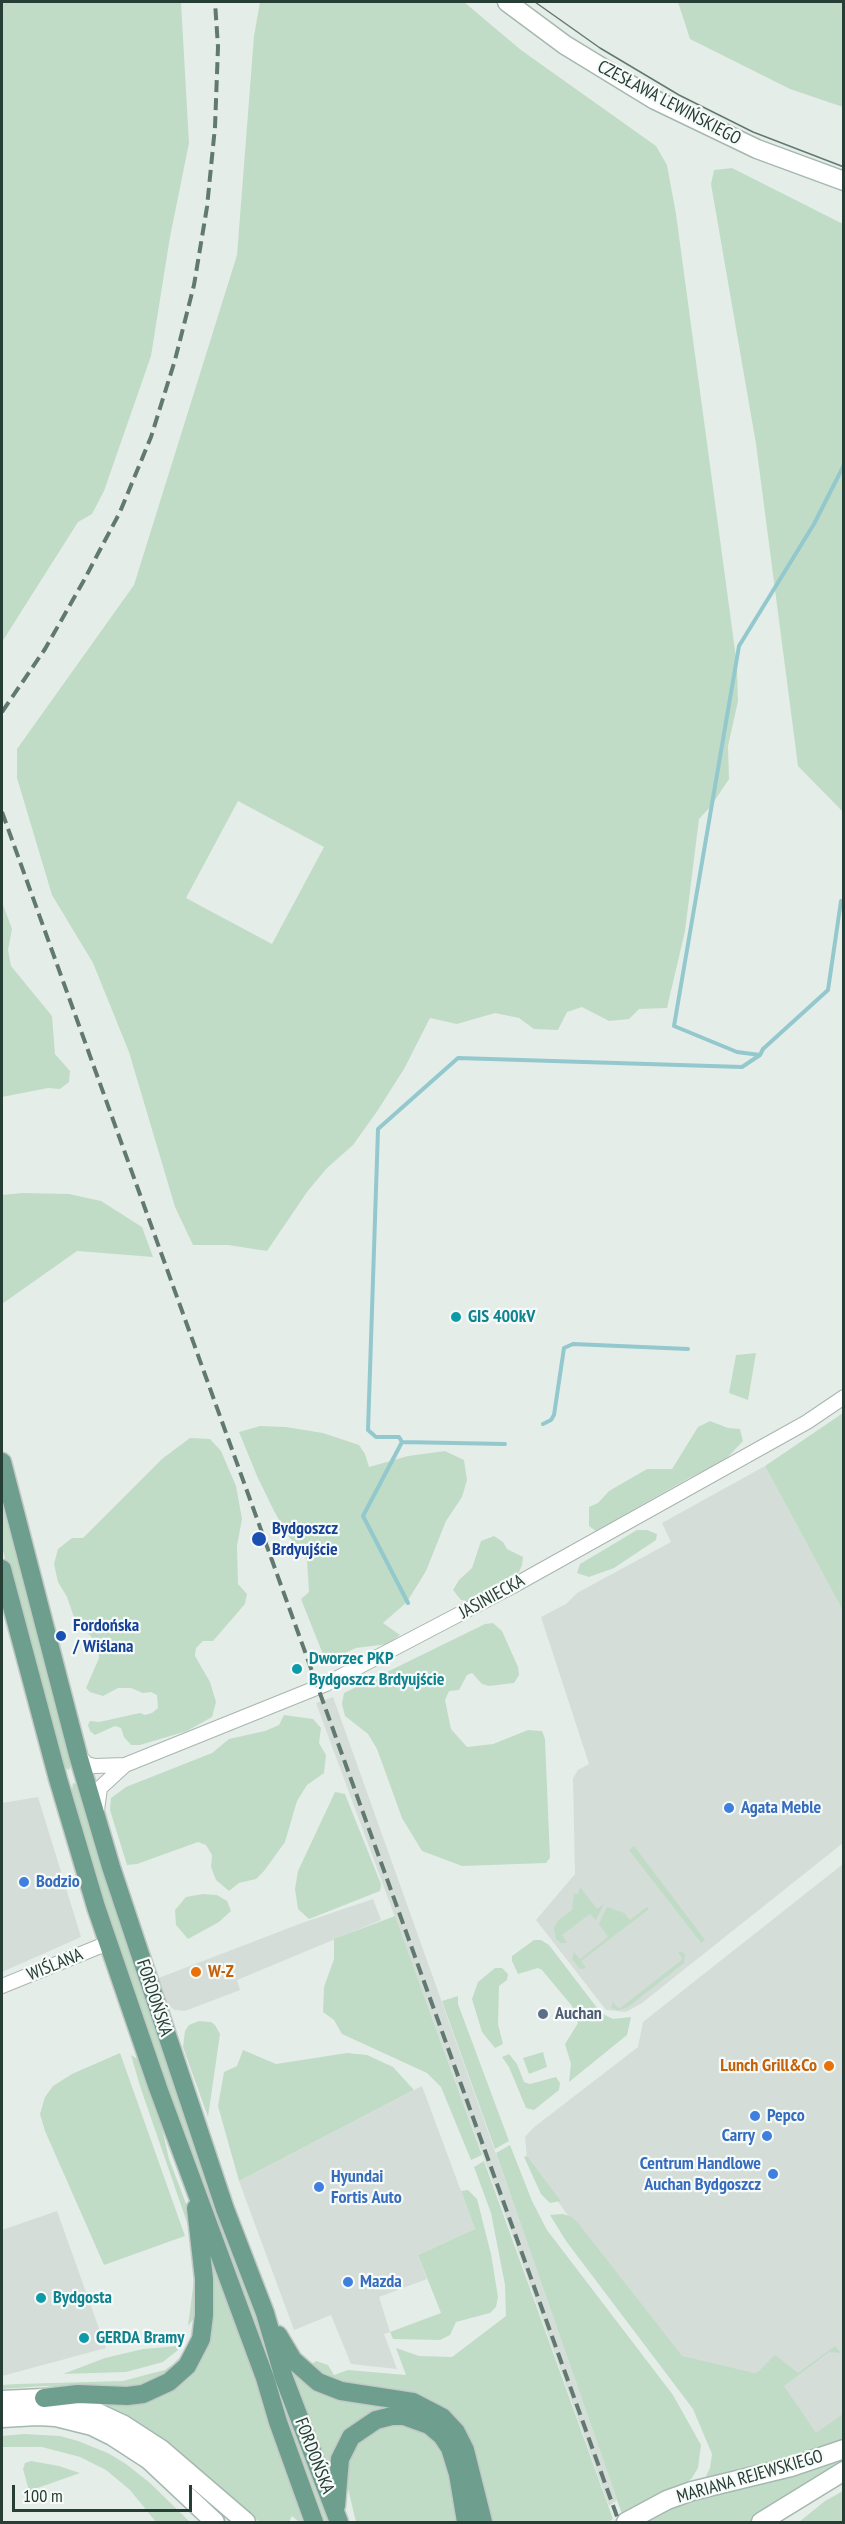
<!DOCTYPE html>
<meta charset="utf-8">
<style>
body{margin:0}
#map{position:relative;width:845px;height:2524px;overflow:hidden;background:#e5ede9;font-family:"PT Sans Narrow",sans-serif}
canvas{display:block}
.frame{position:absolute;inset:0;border:3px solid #263e35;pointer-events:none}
.scale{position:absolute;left:12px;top:2485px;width:180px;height:27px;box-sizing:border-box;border:3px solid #263e35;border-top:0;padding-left:8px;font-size:18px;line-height:21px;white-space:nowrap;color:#263e35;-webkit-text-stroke:4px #f6faf8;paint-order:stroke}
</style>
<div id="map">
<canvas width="845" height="2524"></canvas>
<div class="frame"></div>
<div class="scale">100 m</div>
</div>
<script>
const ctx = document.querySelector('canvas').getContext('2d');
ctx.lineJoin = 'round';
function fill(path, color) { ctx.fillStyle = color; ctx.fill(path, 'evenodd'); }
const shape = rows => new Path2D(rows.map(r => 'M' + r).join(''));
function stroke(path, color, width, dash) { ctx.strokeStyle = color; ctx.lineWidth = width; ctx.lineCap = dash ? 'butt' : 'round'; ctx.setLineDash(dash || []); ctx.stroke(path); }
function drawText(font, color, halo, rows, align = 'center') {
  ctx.font = font + ' "PT Sans Narrow",sans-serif'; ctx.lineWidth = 4.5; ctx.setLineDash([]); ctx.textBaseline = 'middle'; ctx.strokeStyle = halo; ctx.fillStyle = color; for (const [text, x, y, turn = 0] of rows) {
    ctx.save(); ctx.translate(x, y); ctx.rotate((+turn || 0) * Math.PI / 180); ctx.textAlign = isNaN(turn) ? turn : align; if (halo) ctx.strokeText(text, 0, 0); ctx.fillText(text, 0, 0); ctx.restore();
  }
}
const built = shape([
 [765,1466,843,1611,843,1843,642,2003,626,2012,606,2010,536,1920,575,1874,573,1778,578,1770,589,1764,541,1617,566,1604,577,1593,671,1542,662,1523],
 [333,1697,516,2210,617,2500,609,2506,505,2215,316,1703],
 [38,1797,81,1937,2,1972,2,1803],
 [843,1864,843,2420,815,2439,673,2360,527,2159,525,2137,533,2128,638,2047,643,2022],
 [373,1899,381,1920,237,1980,240,1990,185,2011,175,2010,167,2005,156,1979,302,1923],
 [422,2086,475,2229,418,2255,427,2279,379,2297,390,2332,384,2334,397,2369,351,2364,331,2315,294,2330,239,2181],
 [57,2211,106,2348,2,2376,2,2230]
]);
const green = shape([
 [2,2,181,2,189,143,170,237,151,356,104,491,92,514,78,522,2,642],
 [260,2,464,2,521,50,656,146,667,165,676,214,737,665,738,701,728,746,729,779,711,806,699,819,685,931,667,1008,639,1009,629,1019,609,1021,582,1007,567,1012,558,1030,534,1029,519,1018,495,1013,457,1024,430,1018,404,1069,378,1110,353,1145,327,1168,307,1192,267,1251,228,1245,193,1245,175,1207,129,1052,93,963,52,895,17,778,17,749,134,585,237,255,254,36],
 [238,801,324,847,272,944,186,898],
 [678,2,843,2,843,107,790,89,690,39],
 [732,168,843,224,843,812,798,766,756,444,711,184,714,170],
 [2,902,12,929,8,950,11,966,52,1016,55,1054,70,1071,69,1082,60,1089,48,1088,2,1097],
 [22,1193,69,1194,101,1201,142,1227,153,1257,77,1251,2,1304,2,1195],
 [756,1353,748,1400,729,1393,736,1355],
 [843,1413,843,1611,765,1466],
 [710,1421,728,1428,740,1429,743,1441,724,1461,689,1478,596,1531,589,1526,589,1507,598,1503,609,1491,647,1469,672,1469,698,1427],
 [260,1426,286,1427,323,1433,359,1445,365,1454,369,1467,408,1456,445,1451,464,1460,467,1480,462,1497,446,1521,426,1571,407,1602,383,1623,400,1635,388,1644,356,1648,326,1662,301,1599,309,1592,307,1560,289,1537,274,1511,257,1476,239,1432],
 [190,1438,210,1439,221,1451,236,1486,242,1519,237,1546,238,1584,247,1594,245,1604,213,1641,203,1641,196,1648,195,1656,210,1682,216,1702,212,1717,187,1731,140,1745,131,1745,124,1737,121,1728,115,1726,95,1735,90,1731,88,1725,90,1721,99,1722,140,1713,145,1715,152,1713,158,1708,157,1695,151,1692,143,1693,131,1688,118,1688,103,1696,90,1692,86,1688,99,1658,98,1648,90,1635,77,1626,67,1597,58,1582,54,1564,58,1549,72,1538,83,1538,162,1459],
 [2,1496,73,1761,69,1770,60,1765,2,1547],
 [637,1530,647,1530,657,1534,656,1540,614,1568,589,1577,577,1573,580,1564],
 [494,1536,503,1542,507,1549,523,1557,522,1565,519,1572,486,1594,468,1601,461,1600,453,1590,459,1580,472,1568,481,1541],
 [493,1623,502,1631,518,1667,519,1675,514,1683,489,1686,482,1684,472,1673,467,1675,459,1690,449,1691,445,1700,451,1729,467,1747,493,1744,528,1730,542,1731,545,1739,550,1858,546,1863,462,1866,422,1851,402,1818,377,1749,368,1734,345,1716,342,1704,344,1693,485,1624],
 [284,1715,313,1719,321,1728,319,1743,326,1755,324,1773,307,1785,297,1801,285,1842,264,1871,256,1879,239,1883,229,1891,216,1880,211,1867,212,1855,206,1845,198,1842,137,1864,127,1865,110,1810,111,1798,126,1787,212,1753,229,1739,265,1731,279,1725],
 [73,1783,79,1785,189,2124,280,2386,332,2522,325,2522,168,2095,124,1968,71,1796],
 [335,1792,345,1794,381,1884,380,1891,309,1919,298,1909,295,1889,298,1871],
 [634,1846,705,1940,701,1943,699,1940,629,1850],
 [580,1887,597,1909,604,1904,596,1920,590,1914,562,1935,567,1943,561,1943,556,1939,554,1928,558,1921,572,1910,574,1894,578,1894],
 [203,1894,217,1895,227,1901,231,1911,219,1922,188,1939,176,1925,175,1910,186,1897],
 [607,1907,624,1913,630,1920,647,1907,649,1909,581,1961,586,1968,580,1969,572,1959,574,1952,580,1959,608,1937,599,1924],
 [395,1916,482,2155,471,2160,441,2087,427,2073,342,2034,334,2020,323,2012,324,1987,334,1959,334,1939],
 [534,1940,541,1940,549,1945,601,2013,613,2019,631,2017,627,2035,569,2082,571,2064,565,2044,578,2023,572,2006,542,1970,538,1968,518,1974,512,1961,512,1956],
 [678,1952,682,1952,685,1955,684,1963,628,2007,619,2010,611,2008,613,2002,619,2009,683,1959],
 [495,1968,502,1968,508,1974,507,1980,499,1986,498,2024,503,2044,495,2048,482,2032,472,1999,478,1982],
 [458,1996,458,2004,509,2141,495,2149,442,2001],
 [199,2021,211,2022,215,2025,220,2034,208,2117,183,2047,185,2031,189,2025],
 [243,2050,276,2064,347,2053,367,2055,393,2067,414,2090,239,2181,218,2106,224,2072,237,2066],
 [543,2052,547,2067,529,2074,523,2058],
 [120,2053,185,2236,104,2265,45,2131,40,2114,45,2097,53,2086,72,2074],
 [509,2054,517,2064,524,2082,530,2084,556,2077,560,2083,559,2090,534,2110,526,2108,509,2067,502,2057],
 [131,2055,139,2060,159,2115,169,2159,187,2206,195,2242,196,2304,195,2317,188,2326,195,2272,193,2240,140,2086],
 [510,2145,532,2201,547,2230,673,2395,701,2445,698,2468,692,2478,685,2484,622,2514,496,2153],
 [527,2156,560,2200,560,2201,550,2203,541,2194,524,2157],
 [484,2161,613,2519,608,2522,492,2522,477,2458,466,2434,449,2413,431,2400,417,2395,343,2383,328,2379,308,2367,316,2361,328,2365,334,2375,348,2370,406,2375,396,2348,419,2356,452,2357,506,2316,505,2285,491,2213,474,2167],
 [468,2190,477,2199,491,2254,498,2297,496,2307,490,2313,456,2322,450,2335,440,2340,393,2339,390,2332,441,2313,418,2255,475,2229,461,2191],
 [563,2214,572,2217,578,2223,682,2356,754,2373,758,2372,775,2355,798,2373,835,2346,841,2353,829,2352,784,2386,816,2433,843,2414,843,2441,819,2451,705,2478,710,2468,712,2454,693,2409,566,2241,550,2215],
 [202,2227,257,2380,263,2403,303,2522,299,2522,292,2516,289,2522,260,2522,79,2399,107,2401,192,2366],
 [197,2333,192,2347,159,2383,109,2392,45,2386,2,2389,2,2385,17,2384,123,2381,149,2374,165,2370,173,2364,185,2352,191,2338],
 [179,2346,178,2350,163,2362,126,2372,63,2374,105,2358,143,2349],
 [288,2364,404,2405,382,2411,331,2477],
 [393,2422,419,2428,443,2448,449,2465,458,2522,356,2522,344,2472,360,2436],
 [24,2434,60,2436,78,2441,108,2453,126,2464,150,2483,190,2522,156,2522,130,2490,106,2470,80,2457,42,2447,2,2447,2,2436],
 [843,2457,843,2464,751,2522,638,2522,672,2505],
 [31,2461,59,2466,80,2473,29,2491,23,2469,25,2463],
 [843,2491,843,2522,799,2522,825,2501]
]);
const stream = shape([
 [760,1055,737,1052,674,1026,739,646,814,524,844,465],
 [543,1424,551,1420,554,1415,564,1348,573,1344,688,1349],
 [402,1442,505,1444],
 [408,1603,363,1516,402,1442,399,1437,376,1437,368,1430,378,1129,458,1058,742,1067,760,1055,763,1049,828,990,841,901]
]);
const street = shape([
 [78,1755,87,1764,95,1766,125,1765],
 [97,1810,100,1788,125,1765,326,1684,513,1586,807,1422,844,1397],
 [2,1986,108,1943]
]);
const secondary = shape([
 [507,2,565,45,655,100,757,149,844,181],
 [2,2400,44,2398,94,2411,124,2425,161,2449,246,2522],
 [2,2418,37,2416,56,2417,92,2426,112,2436,149,2460,215,2522],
 [626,2522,667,2500,692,2491,791,2467,844,2449],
 [761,2522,844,2471]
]);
const primary = shape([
 [2,1462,78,1755,111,1867,225,2209,265,2313,284,2378,339,2522],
 [2,1569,58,1779,96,1907,158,2088,265,2378,278,2422,314,2522],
 [278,2335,293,2360,318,2382,341,2391,413,2402,442,2417,456,2432,465,2450,483,2522],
 [44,2398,78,2394,127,2396,143,2394,169,2382,187,2366,201,2339,204,2315,204,2279,196,2208],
 [336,2506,340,2459,351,2437,376,2420,392,2416,404,2416,429,2425,442,2436,450,2448,458,2474,466,2522]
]);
const tram = shape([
 [535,2,600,48,679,95,753,132,844,167]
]);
const rail = shape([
 [2,712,45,649,83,582,120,512,151,437,175,360,194,285,207,207,215,127,218,47,215,2],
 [2,812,619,2522]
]);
const markers = [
 [456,1317,6,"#0f9aa8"],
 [259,1539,8,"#1a4fb4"],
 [61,1636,6,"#1a4fb4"],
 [297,1669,6,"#0f9aa8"],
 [729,1808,6,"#3f7fe0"],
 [24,1882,6,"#3f7fe0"],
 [196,1972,6,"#e8710a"],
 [543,2014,6,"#5c6f8a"],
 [829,2066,6,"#e8710a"],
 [755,2116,6,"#3f7fe0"],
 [767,2136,6,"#3f7fe0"],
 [773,2174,6,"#3f7fe0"],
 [319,2187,6,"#3f7fe0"],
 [348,2282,6,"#3f7fe0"],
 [41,2298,6,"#0f9aa8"],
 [84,2338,6,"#0f9aa8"]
];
const streetNames = [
 ["CZESŁAWA LEWIŃSKIEGO",669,103,28],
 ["JASINIECKA",492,1597,-29],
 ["WIŚLANA",55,1965,-22],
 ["FORDOŃSKA",154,1998,72],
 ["FORDOŃSKA",314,2456,69],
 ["MARIANA REJEWSKIEGO",750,2477,-16]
];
const cultureNames = [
 ["GIS 400kV",468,1317],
 ["Dworzec PKP",309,1659],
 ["Bydgoszcz Brdyujście",309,1680],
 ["Bydgosta",53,2298],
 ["GERDA Bramy",96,2338]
];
const transitNames = [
 ["Bydgoszcz",272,1529],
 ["Brdyujście",272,1550],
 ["Fordońska",73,1626],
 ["/ Wiślana",73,1647]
];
const shopNames = [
 ["Agata Meble",741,1808],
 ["Bodzio",36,1882],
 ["Pepco",767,2116],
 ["Carry",755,2136,"right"],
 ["Centrum Handlowe",761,2164,"right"],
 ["Auchan Bydgoszcz",761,2185,"right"],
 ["Hyundai",331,2177],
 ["Fortis Auto",331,2198],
 ["Mazda",360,2282]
];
const foodNames = [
 ["W-Z",208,1972],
 ["Lunch Grill&Co",817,2066,"right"]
];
const serviceNames = [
 ["Auchan",555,2014]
];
fill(built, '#d4ddd8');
fill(green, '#c1dcc6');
stroke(stream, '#93c8cd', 4);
stroke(street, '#a8b5af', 16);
stroke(secondary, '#a5b8b0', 21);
stroke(primary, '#c2c9c6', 21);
stroke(street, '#fff', 14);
stroke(secondary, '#fff', 18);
stroke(primary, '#6e9f8e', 18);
stroke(tram, '#617971', 1.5);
stroke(rail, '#617971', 4, [12, 6]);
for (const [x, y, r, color] of markers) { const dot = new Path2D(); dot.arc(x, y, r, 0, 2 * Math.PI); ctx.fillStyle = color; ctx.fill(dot); stroke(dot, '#f6faf8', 2); }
drawText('18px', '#263e35', '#f6faf8', streetNames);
drawText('bold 18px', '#0d838f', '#f6faf8', cultureNames, 'left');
drawText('bold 18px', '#164399', '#f6faf8', transitNames, 'left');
drawText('bold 18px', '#366cbe', '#f6faf8', shopNames, 'left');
drawText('bold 18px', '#c56008', '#f6faf8', foodNames, 'left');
drawText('bold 18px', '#4e5e75', '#f6faf8', serviceNames, 'left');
</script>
